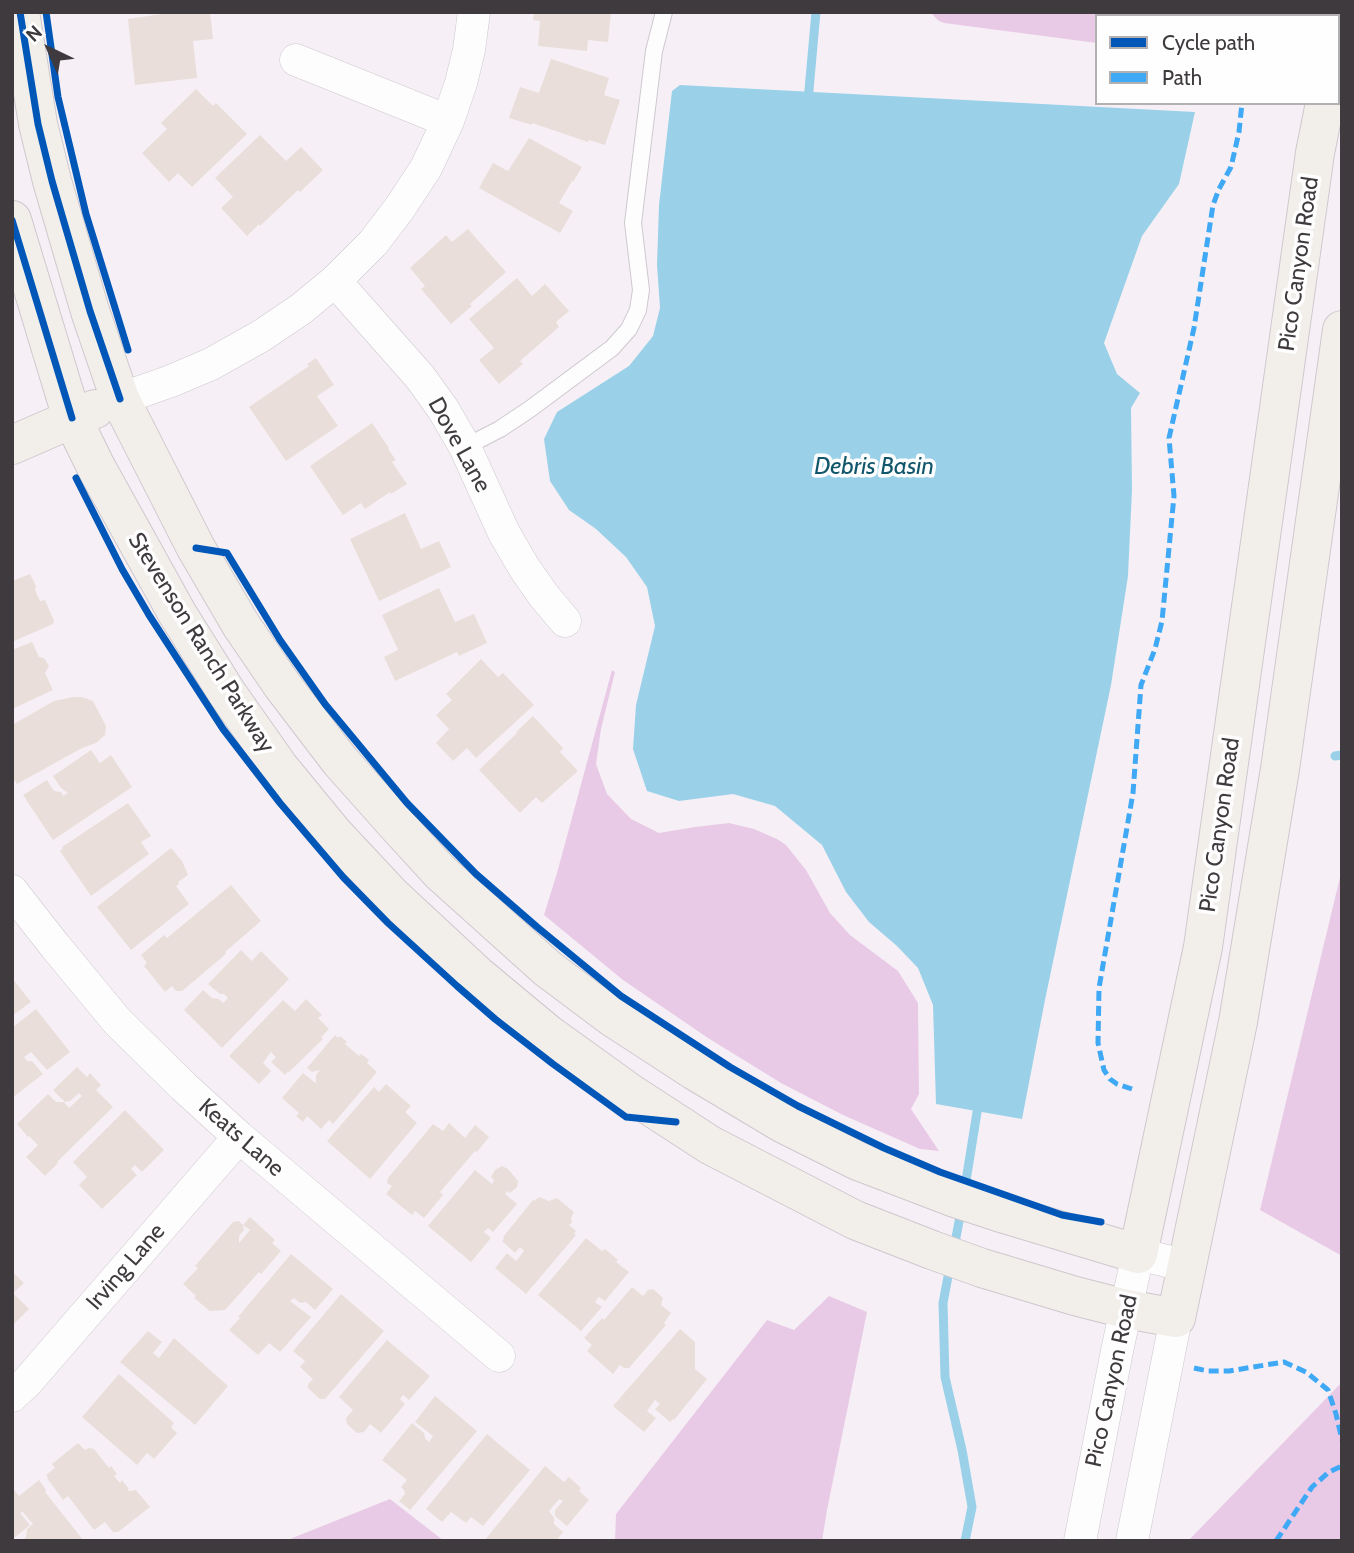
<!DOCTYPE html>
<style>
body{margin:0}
#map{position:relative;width:1354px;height:1553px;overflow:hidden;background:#f6f0f6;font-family:Cabin,sans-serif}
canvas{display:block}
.frame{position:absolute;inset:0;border:14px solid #3f3a3e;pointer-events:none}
.legend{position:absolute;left:1095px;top:14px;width:245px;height:91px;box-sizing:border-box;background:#fefefe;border:2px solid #b2b0b1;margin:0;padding:9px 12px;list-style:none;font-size:21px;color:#3f3a3e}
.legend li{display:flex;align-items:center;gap:14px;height:35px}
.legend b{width:35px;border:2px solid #b2b0b1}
.north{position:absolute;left:14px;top:14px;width:70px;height:70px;-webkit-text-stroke:5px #fefefe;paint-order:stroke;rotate:316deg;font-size:19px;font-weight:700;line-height:28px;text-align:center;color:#3f3a3e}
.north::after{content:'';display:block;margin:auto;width:24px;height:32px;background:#3f3a3e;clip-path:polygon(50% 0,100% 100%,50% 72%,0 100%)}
</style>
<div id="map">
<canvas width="1354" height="1553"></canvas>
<div class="frame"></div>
<ul class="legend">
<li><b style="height:9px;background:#0057b8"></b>Cycle path</li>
<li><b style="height:9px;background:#3fa9f5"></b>Path</li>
</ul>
<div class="north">N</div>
</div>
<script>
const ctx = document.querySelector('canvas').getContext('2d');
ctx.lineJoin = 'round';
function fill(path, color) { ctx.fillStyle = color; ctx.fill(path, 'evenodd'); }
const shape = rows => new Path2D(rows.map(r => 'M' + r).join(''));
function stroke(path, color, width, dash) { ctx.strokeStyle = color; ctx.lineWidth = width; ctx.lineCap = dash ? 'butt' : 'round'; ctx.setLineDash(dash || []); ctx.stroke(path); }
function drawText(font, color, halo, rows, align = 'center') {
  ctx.font = font + ' Cabin,sans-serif'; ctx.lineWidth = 7; ctx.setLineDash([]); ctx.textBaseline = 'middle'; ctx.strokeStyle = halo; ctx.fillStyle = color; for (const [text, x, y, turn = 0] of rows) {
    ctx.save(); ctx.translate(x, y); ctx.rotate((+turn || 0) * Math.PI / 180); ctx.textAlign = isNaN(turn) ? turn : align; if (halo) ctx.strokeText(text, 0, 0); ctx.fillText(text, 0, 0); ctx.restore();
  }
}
const green = shape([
 [930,12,1298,12,1297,16,1097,16,1097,43,944,23,939,21],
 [612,670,615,672,601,729,596,764,607,794,631,819,659,833,695,827,729,823,754,829,777,839,786,845,806,870,830,913,850,935,898,971,918,1003,919,1094,911,1109,939,1151,920,1149,843,1115,781,1083,708,1038,623,980,544,915,557,873],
 [1342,869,1342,1256,1260,1210],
 [829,1296,867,1312,827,1510,822,1541,615,1541,616,1514,767,1320,794,1330],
 [1342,1382,1342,1541,1188,1541],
 [390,1499,444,1541,285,1541]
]);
const water = shape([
 [680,85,1195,112,1179,184,1142,236,1104,343,1117,374,1140,393,1131,408,1132,490,1128,576,1111,685,1045,1000,1022,1119,936,1104,933,1005,918,968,897,946,869,922,846,892,822,845,775,806,733,794,679,801,647,791,633,749,636,705,655,626,647,587,626,557,596,529,569,510,550,481,544,439,557,412,629,366,653,336,660,308,657,265,659,205,672,91]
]);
const stream = shape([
 [808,101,816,12],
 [1335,756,1342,755],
 [964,1193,979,1100],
 [954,1248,961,1211],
 [950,1266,943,1303,945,1377,962,1450,972,1507,965,1541]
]);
const building = shape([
 [175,12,210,12,213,39,193,41,197,78,135,85,128,19],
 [534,12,611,12,608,42,588,40,587,51,538,46,540,21,533,20],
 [551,59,609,78,604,95,620,100,605,145,589,140,588,142,532,123,532,125,509,118,520,87,539,93],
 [196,89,213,106,216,103,247,134,192,187,178,173,169,182,142,153,167,129,161,123],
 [260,135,286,161,301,147,323,170,300,192,298,190,260,226,259,224,247,236,221,208,233,197,215,178],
 [529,138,582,167,573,182,572,181,559,203,573,211,560,233,479,188,493,163,508,171],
 [468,229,506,272,470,304,472,306,451,324,421,289,425,286,410,268,446,235,452,242],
 [517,278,532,296,545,284,569,311,556,322,559,327,520,361,523,364,499,384,479,360,494,348,469,319],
 [316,358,334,385,317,396,338,426,286,461,249,407,309,366,307,364],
 [372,423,389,448,388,449,396,460,392,462,407,484,391,494,390,492,365,509,361,503,343,515,310,466],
 [405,513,421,549,439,541,451,567,379,601,350,539],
 [30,574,36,586,35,590,40,601,45,600,54,621,53,624,12,642,12,581],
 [439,588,455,622,474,614,487,643,459,656,457,652,395,681,384,657,398,650,382,615],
 [32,642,39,657,44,658,49,666,45,673,53,690,12,709,12,650],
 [481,659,498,677,503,673,534,705,476,758,467,748,453,761,436,743,449,729,436,715,452,700,446,694],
 [73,697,82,697,93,701,106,726,105,735,96,743,82,748,17,784,12,776,12,725,54,701],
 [533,716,563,748,560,752,578,771,542,803,536,797,520,813,479,770,517,733,516,732],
 [91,750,100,763,111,755,132,787,53,840,23,795,47,780,54,791,61,792,63,796,68,793,61,788,53,776],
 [128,803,151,836,141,842,149,854,91,896,60,851,63,848,62,847],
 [171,848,182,861,188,875,178,882,179,884,176,886,189,904,131,950,97,907],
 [231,885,261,921,225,952,226,954,182,991,176,991,172,986,165,992,144,966,147,963,141,955,164,935,167,938],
 [241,950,252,961,261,951,289,979,222,1048,184,1010,203,990,212,998,219,999,223,1003,228,998,224,994,220,994,208,984],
 [12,978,31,1002,12,1016],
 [306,999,322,1015,318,1018,329,1029,321,1037,323,1039,288,1073,287,1072,285,1075,271,1062,276,1057,271,1052,263,1063,271,1071,259,1084,229,1056,283,1000,295,1011],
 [36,1009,70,1052,47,1070,31,1052,24,1057,27,1061,32,1061,43,1074,12,1098,12,1028],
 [335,1035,338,1038,340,1036,347,1042,345,1044,359,1056,361,1054,369,1060,367,1063,377,1072,333,1124,329,1120,321,1129,307,1116,303,1122,296,1116,299,1113,282,1098,303,1073,323,1089,316,1083,316,1075,320,1070,312,1072,307,1068],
 [77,1067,87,1077,90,1073,101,1085,96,1090,113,1107,57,1162,58,1163,45,1176,26,1157,38,1145,29,1136,28,1137,17,1124,48,1094,56,1102,64,1102,69,1108,82,1096,79,1093,70,1101,65,1102,53,1090],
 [386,1084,411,1106,405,1112,417,1123,370,1179,327,1141,374,1087,379,1092],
 [125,1110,164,1150,142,1172,135,1165,131,1169,137,1175,102,1209,79,1185,87,1177,73,1162],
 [449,1123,465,1138,475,1125,489,1137,477,1152,475,1151,440,1192,443,1195,424,1218,415,1211,412,1215,386,1194,392,1186,387,1183,388,1178,433,1124,443,1131],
 [502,1166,508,1169,518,1181,517,1187,510,1193,508,1191,505,1194,517,1204,493,1232,488,1228,484,1232,491,1238,471,1262,428,1226,475,1170,492,1184,494,1180,491,1177,495,1170],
 [539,1197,549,1201,557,1198,574,1212,571,1218,572,1222,569,1225,576,1231,574,1234,576,1235,526,1294,495,1268,507,1253,516,1261,524,1251,520,1247,515,1253,502,1241,504,1239,503,1237,533,1200,534,1201],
 [250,1217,275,1240,272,1243,281,1251,261,1274,259,1272,225,1310,210,1311,194,1298,196,1296,183,1284,198,1268,195,1266,233,1222,239,1221,243,1225,244,1230,239,1236,239,1243,250,1230,243,1225],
 [586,1238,602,1251,605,1249,618,1260,616,1262,629,1272,605,1301,599,1297,595,1302,602,1307,581,1331,538,1295],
 [291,1254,333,1289,315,1310,306,1302,300,1303,294,1298,290,1301,311,1317,280,1352,269,1343,258,1355,229,1330,240,1318,238,1317],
 [12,1271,24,1283,13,1293,29,1309,12,1326],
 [632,1287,643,1296,648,1290,653,1289,663,1298,661,1305,671,1313,664,1323,666,1325,629,1368,624,1368,620,1365,613,1374,587,1351,592,1345,584,1338,602,1318,604,1320],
 [341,1294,384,1331,325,1399,320,1399,308,1388,308,1384,313,1379,300,1367,305,1361,293,1351],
 [680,1329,695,1342,695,1369,707,1379,674,1420,673,1419,670,1422,655,1409,660,1404,655,1400,647,1411,656,1418,644,1432,613,1406],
 [148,1331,162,1342,153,1353,159,1358,174,1338,228,1386,195,1425,120,1362],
 [387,1340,430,1376,409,1400,403,1395,400,1399,405,1404,381,1433,370,1424,364,1432,357,1433,347,1424,346,1418,353,1410,339,1397],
 [119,1374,174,1423,171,1427,177,1433,154,1459,147,1453,137,1465,82,1417],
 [435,1396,477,1431,410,1510,399,1501,405,1494,404,1490,401,1487,407,1480,382,1460,412,1423,424,1433,425,1438,429,1442,433,1436,415,1422],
 [487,1434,530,1470,483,1526,471,1517,466,1523,451,1512,442,1522,426,1509],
 [78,1443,85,1450,89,1448,94,1449,109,1468,111,1466,117,1474,114,1476,120,1483,122,1480,129,1489,127,1490,129,1491,136,1490,150,1507,118,1532,113,1532,105,1522,94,1530,68,1496,63,1500,47,1478,48,1477,46,1475,55,1468,52,1464],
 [545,1466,564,1482,569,1477,581,1488,579,1491,589,1500,567,1526,555,1516,555,1510,563,1501,559,1499,549,1511,554,1518,554,1524,563,1532,556,1541,484,1541],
 [39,1480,46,1490,45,1492,84,1541,22,1541,26,1537,27,1529,33,1524,23,1512,20,1513,30,1525,14,1538,12,1536,12,1491,14,1490,19,1496]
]);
const path = shape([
 [1147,12,1164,16],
 [1241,16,1256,12]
]);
const lane = shape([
 [465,447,500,429,530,409,612,348,629,329,638,310,641,290,633,223,654,51,664,12]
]);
const street = shape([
 [296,60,448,121],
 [335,281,420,377,443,409,465,447,504,533,525,569,544,596,565,621],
 [120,399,171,381,211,364,261,336,301,309,335,281,373,243,399,209,426,168,448,121,461,83,469,50,474,12],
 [12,891,55,946,117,1021,183,1086,239,1137,499,1356],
 [12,1396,27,1382,239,1137],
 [1080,1541,1117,1351,1138,1254,1187,1266],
 [1132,1541,1176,1318]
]);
const secondary = shape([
 [20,12,38,124,52,181,90,311,120,399,196,548,241,625,282,685,340,761,397,825,440,872,548,969,612,1017,695,1071,782,1123,858,1161,955,1198,998,1212,1138,1254,1203,947,1315,153,1325,103],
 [1338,52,1342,40],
 [12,220,72,418,96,467,177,613,227,693,279,767,334,834,392,896,477,975,548,1034,630,1093,710,1145,855,1220,932,1250,982,1268,1075,1296,1126,1309,1176,1318,1238,1022,1280,769,1342,330],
 [12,445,95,409]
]);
const quiet = shape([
 [1132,1089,1117,1084,1110,1079,1104,1070,1098,1043,1099,988,1133,793,1141,685,1155,649,1162,621,1174,496,1169,438,1194,328,1213,205,1219,189,1231,167,1239,132,1242,103],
 [1194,1368,1208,1371,1229,1371,1284,1362,1306,1372,1328,1390,1336,1414,1342,1440],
 [1276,1541,1312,1487,1329,1472,1342,1466]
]);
const cycleway = shape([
 [20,12,38,124,52,181,90,311,120,399],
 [46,12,58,97,86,214,128,350],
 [12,220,72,418],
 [76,478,122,569,149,615,223,729,280,803,343,877,388,923,457,986,495,1019,553,1064,626,1117,676,1122],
 [196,548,227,553,280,640,325,704,407,803,476,874,537,927,621,996,730,1067,798,1106,884,1148,940,1172,1062,1215,1101,1222]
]);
const streetNames = [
 ["Pico Canyon Road",1299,264,-82],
 ["Dove Lane",459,445,61],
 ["Stevenson Ranch Parkway",201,643,58],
 ["Pico Canyon Road",1220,825,-82],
 ["Keats Lane",241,1138,41],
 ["Irving Lane",126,1267,-49],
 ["Pico Canyon Road",1112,1381,-78]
];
const waterNames = [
 ["Debris Basin",874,467]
];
fill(green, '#e8cae6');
fill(water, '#9ad1e9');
stroke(stream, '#9ad1e9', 9);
fill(building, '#e9ded9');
stroke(lane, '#cdc8cd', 18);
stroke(street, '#cdc8cd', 33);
stroke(secondary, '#cdc8cd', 40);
stroke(path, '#dedcde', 4.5, [7, 3.5]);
stroke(lane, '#fefdfe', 16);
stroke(street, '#fefdfe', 32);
stroke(secondary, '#f2efea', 38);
stroke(quiet, '#3fa9f5', 5, [10, 5]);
stroke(cycleway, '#0057b8', 7);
drawText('23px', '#3f3a3e', '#fefefe', streetNames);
drawText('italic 24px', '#12566c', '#fefefe', waterNames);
</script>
